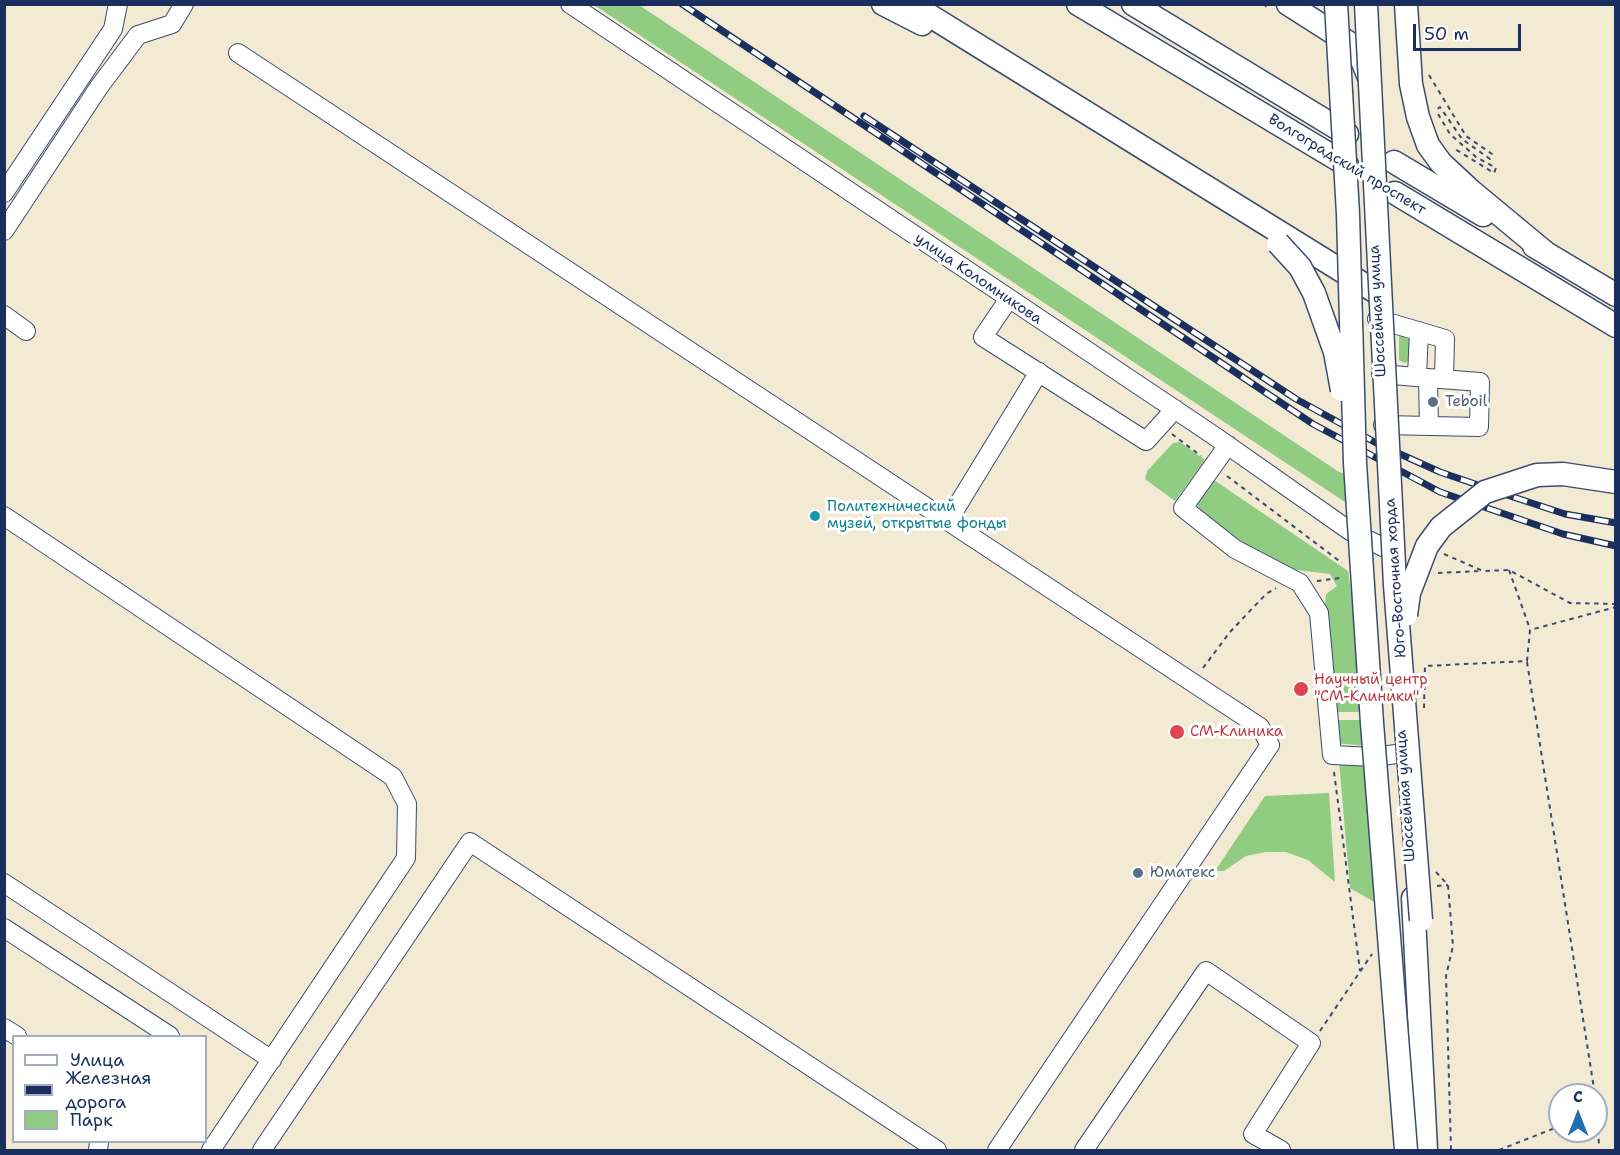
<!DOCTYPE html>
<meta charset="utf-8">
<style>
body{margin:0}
#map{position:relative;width:1620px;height:1155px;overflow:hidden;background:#f3ead4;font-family:"Shantell Sans",sans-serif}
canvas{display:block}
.frame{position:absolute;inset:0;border:6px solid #1b2f5e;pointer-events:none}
.legend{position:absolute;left:12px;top:1035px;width:195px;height:108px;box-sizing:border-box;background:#fff;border:2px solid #a4acbf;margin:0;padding:8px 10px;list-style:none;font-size:18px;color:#1b2f5e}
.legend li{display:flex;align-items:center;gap:12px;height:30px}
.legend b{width:30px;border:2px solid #a4acbf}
.north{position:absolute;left:1548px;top:1083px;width:60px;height:60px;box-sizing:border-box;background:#fff;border:2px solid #a4acbf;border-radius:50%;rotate:0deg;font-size:16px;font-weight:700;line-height:24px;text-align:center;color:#1b2f5e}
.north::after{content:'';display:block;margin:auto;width:21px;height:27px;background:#1f6fb2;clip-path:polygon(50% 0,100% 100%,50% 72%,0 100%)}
.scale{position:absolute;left:1413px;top:24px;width:108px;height:27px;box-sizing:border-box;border:3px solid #1b2f5e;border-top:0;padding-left:8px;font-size:18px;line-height:21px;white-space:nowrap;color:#1b2f5e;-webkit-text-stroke:4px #fff;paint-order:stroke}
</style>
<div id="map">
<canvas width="1620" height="1155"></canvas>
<div class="frame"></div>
<ul class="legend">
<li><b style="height:8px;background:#fff"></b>Улица</li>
<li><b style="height:8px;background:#1b2f5e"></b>Железная дорога</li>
<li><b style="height:16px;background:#90cc81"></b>Парк</li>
</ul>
<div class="north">С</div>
<div class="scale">50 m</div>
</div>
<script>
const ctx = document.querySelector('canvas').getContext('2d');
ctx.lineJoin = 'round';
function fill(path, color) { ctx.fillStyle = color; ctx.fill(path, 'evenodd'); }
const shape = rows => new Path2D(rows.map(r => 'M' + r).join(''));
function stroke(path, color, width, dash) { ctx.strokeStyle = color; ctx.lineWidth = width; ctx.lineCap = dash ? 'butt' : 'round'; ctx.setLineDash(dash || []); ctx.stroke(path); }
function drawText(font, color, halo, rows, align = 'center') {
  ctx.font = font + ' "Shantell Sans",sans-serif'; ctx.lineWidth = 6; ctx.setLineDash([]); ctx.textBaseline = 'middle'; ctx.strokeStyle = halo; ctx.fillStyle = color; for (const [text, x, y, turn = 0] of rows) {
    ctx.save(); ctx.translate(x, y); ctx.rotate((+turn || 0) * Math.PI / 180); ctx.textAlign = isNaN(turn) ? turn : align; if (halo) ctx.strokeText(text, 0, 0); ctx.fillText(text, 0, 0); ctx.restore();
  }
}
const green = shape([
 [594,5,639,5,1339,472,1354,476,1351,506],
 [1399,335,1410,340,1411,359,1405,363,1399,360],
 [1180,442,1205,460,1175,501,1145,479,1147,471,1173,443],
 [1211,478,1348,571,1353,607,1356,612,1362,712,1334,712,1325,602,1326,594,1337,586,1330,574,1281,568,1200,513,1196,499],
 [1335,720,1365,720,1367,746,1335,743],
 [1339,761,1368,762,1376,903,1350,888],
 [1329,793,1335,882,1308,860,1286,852,1266,852,1246,856,1224,871,1215,871,1265,796]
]);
const path = shape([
 [1263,4,1270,9],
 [1429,75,1466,136,1492,154,1490,159,1462,139,1440,107,1436,110],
 [1438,114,1450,134,1476,157,1496,168,1494,173,1455,149],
 [1172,434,1201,456],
 [1227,476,1342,563],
 [1444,554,1483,571,1509,570,1570,603,1616,604],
 [1509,570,1530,629],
 [1438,573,1480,571],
 [1317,581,1340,578],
 [1527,662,1595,1095],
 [1203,668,1230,632,1266,594,1276,588],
 [1424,708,1425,666,1527,661,1530,630,1616,607],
 [1334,772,1360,971],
 [1436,872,1448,885,1453,946,1446,976,1451,1150],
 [1437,886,1448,885],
 [1320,1031,1372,954],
 [1596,1103,1599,1145],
 [1499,1150,1560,1126]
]);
const minor = shape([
 [570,4,1213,435,1350,531,1389,550],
 [238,53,1260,727,1270,745,997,1150],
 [4,193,113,29,118,4],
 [4,231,99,87,138,35,172,24,184,4],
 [1008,300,983,337,1146,441,1175,409],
 [4,315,26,331],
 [1377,319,1445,339,1444,379],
 [1381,374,1428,378,1429,426],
 [1417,377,1419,331],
 [1383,425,1479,427,1480,382,1428,378],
 [1228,445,1183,508,1235,549,1300,583,1319,613,1332,755,1375,757,1403,753],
 [4,516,393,777,407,804,406,858,211,1150],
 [948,521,1039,372],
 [4,883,272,1060],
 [4,928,170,1036],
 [4,1028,17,1036],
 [98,1150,99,1142],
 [262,1150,470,842,937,1150],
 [1084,1150,1206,971,1311,1043,1253,1134,1281,1150]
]);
const major = shape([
 [883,4,922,24],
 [911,4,1376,292],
 [1078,4,1347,165],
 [1133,4,1347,134],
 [1288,4,1357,48,1368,75],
 [1406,4,1411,84,1418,117,1428,145,1441,163,1470,190,1546,253],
 [1394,162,1483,215],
 [1395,193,1616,326],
 [1534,246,1616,295],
 [1413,898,1426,1150]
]);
const rail = shape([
 [682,4,1313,424,1440,492,1563,534,1616,546],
 [864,116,1296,399,1380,445,1440,472,1504,494,1565,514,1616,523]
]);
const majorBridge = shape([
 [1336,4,1348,214,1355,463,1372,723,1406,1150],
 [1366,4,1395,585,1421,920],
 [1278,243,1300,267,1314,293,1335,352,1342,390],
 [1406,615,1409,593,1427,546,1441,527,1485,492,1537,475,1563,474,1616,482]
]);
const markers = [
 [1433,402,6,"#5c6f8a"],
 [815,516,6,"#0f9aa8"],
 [1301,689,8,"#e0444e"],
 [1177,732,8,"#e0444e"],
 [1138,873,6,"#5c6f8a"]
];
const streetNames = [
 ["Волгоградский проспект",1347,165,31],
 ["улица Коломникова",978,279,34],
 ["Шоссейная улица",1378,311,-93],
 ["Юго-Восточная хорда",1396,578,-94],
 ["Шоссейная улица",1406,796,-94]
];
const serviceNames = [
 ["Teboil",1445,402],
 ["Юматекс",1150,873]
];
const cultureNames = [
 ["Политехнический",827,507],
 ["музей, открытые фонды",827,524]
];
const healthNames = [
 ["Научный центр",1314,680],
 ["\"СМ-Клиники\"",1314,697],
 ["СМ-Клиника",1190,732]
];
fill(green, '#90cc81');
stroke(minor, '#3b4b70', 20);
stroke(major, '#3b4b70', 25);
stroke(path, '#3b4b70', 2, [4.5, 4.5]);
stroke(minor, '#fff', 18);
stroke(major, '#fff', 22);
stroke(rail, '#1b2f5e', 7);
stroke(rail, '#fff', 4.5, [14]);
stroke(majorBridge, '#3b4b70', 25, []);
stroke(majorBridge, '#fff', 22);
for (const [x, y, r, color] of markers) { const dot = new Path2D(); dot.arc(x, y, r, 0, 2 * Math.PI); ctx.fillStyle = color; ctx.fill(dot); stroke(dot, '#fff', 2); }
drawText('15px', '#1b2f5e', '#fff', streetNames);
drawText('15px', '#4e5e75', '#fff', serviceNames, 'left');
drawText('15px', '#0d838f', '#fff', cultureNames, 'left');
drawText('15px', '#be3a42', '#fff', healthNames, 'left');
</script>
